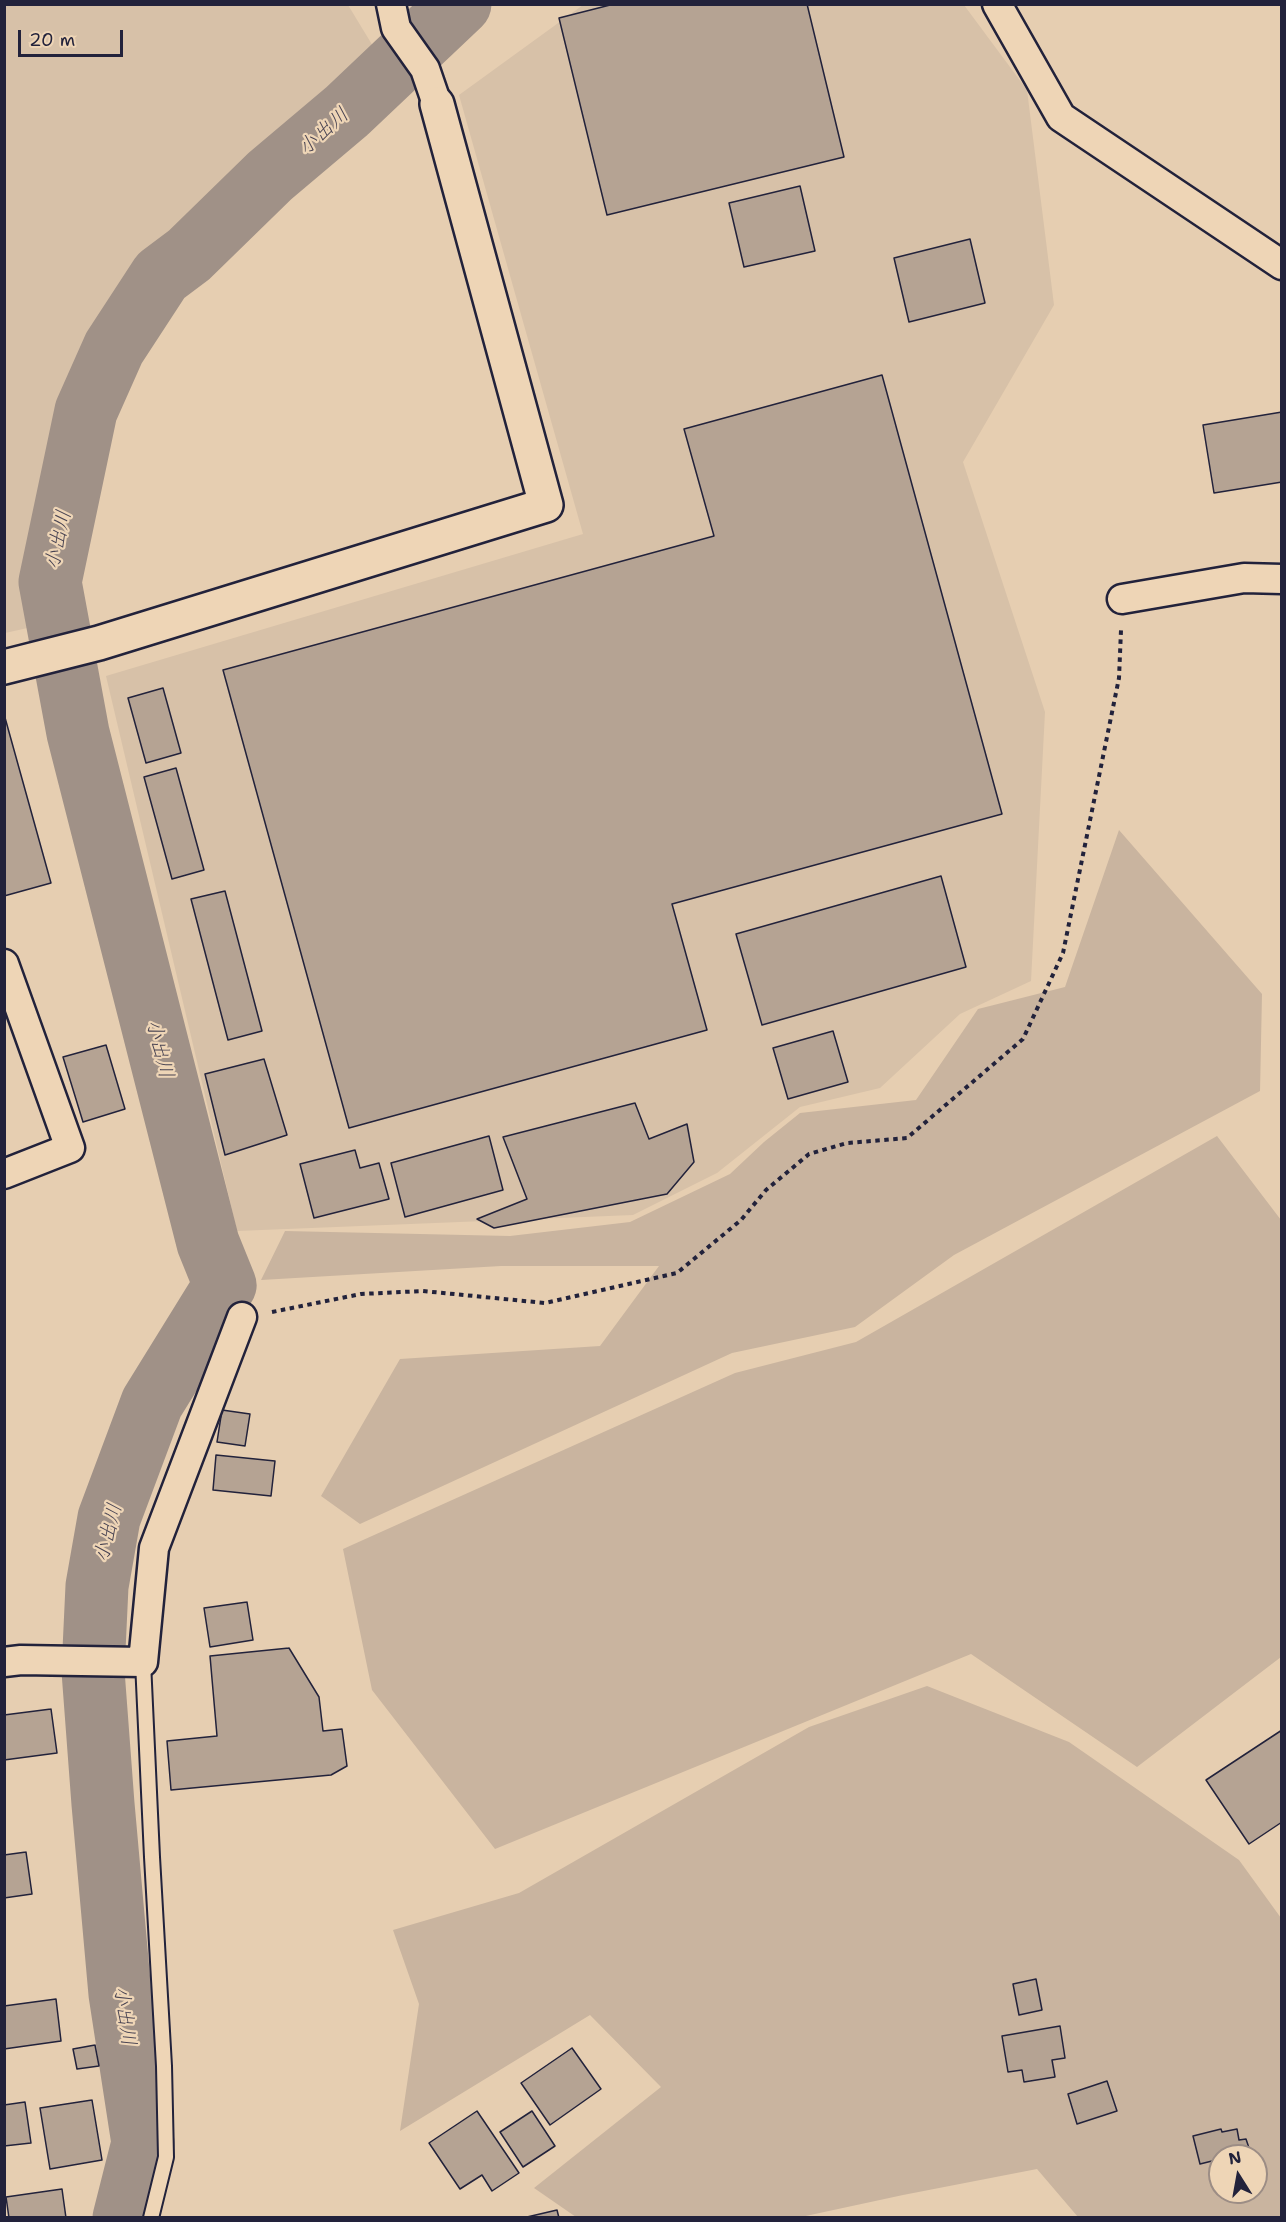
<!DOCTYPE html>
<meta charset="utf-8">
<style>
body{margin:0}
#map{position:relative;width:1286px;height:2222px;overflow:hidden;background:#e6ceb1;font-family:"Shantell Sans",sans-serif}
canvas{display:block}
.frame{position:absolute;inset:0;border:6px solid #22223b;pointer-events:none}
.north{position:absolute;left:1208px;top:2144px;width:60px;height:60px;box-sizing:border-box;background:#eed5b6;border:2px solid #9c8d85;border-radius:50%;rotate:349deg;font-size:16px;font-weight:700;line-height:24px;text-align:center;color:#22223b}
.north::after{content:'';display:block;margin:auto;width:21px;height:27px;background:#22223b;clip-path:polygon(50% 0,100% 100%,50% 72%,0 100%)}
.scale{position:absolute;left:18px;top:30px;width:105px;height:27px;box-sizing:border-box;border:3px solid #22223b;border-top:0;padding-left:8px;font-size:18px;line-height:21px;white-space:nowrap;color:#22223b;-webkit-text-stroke:4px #eed5b6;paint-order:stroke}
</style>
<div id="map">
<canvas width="1286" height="2222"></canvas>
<div class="frame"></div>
<div class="north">N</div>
<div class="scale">20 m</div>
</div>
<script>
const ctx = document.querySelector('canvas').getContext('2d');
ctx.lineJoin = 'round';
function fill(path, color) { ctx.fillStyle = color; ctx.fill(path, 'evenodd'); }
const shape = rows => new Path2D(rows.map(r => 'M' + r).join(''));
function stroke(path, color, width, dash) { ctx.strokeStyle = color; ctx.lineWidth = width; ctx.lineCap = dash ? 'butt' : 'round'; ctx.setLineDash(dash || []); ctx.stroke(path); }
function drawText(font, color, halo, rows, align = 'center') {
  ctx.font = font + ' "Shantell Sans","Klee One",sans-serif'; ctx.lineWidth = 4.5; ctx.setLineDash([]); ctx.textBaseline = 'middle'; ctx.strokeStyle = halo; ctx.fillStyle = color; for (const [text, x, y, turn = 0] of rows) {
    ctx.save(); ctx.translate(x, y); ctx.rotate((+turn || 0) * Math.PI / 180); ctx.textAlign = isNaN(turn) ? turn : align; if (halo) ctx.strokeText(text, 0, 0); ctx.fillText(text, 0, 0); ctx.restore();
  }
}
const built = shape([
 [4,5,348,5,379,56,131,286,84,355,26,552,32,627,5,633],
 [583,5,964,5,1027,90,1054,305,963,462,1045,712,1031,981,960,1014,880,1088,800,1107,717,1173,633,1215,237,1231,106,676,583,534,459,95]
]);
const green = shape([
 [1119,830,1262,994,1260,1091,954,1255,855,1327,732,1353,360,1524,321,1496,400,1359,600,1346,659,1266,501,1266,261,1280,285,1231,510,1236,630,1222,730,1174,764,1142,800,1113,916,1100,978,1009,1065,987],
 [1217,1136,1281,1220,1281,1657,1137,1767,971,1654,495,1849,372,1690,343,1549,735,1373,856,1342],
 [927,1686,1069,1742,1239,1860,1281,1918,1281,2217,1078,2217,1037,2169,903,2195,801,2217,576,2217,534,2188,661,2087,590,2015,400,2131,419,2004,393,1930,519,1893,809,1727],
 [1220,2156,1256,2156,1256,2192,1220,2192]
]);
const river = shape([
 [124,2218,143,2143,120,1994,103,1804,93,1671,97,1586,109,1518,152,1403,225,1285,208,1243,78,733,50,582,86,411,114,348,161,276,189,255,270,176,347,111,460,4]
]);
const building = shape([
 [614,4,807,4,844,157,607,215,559,18,614,4],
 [800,186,815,251,744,267,729,203,800,186],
 [970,239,985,303,909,322,894,258,970,239],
 [882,375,1002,814,672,904,707,1030,349,1128,223,670,714,536,684,429,882,375],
 [1282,412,1282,482,1214,493,1203,425,1282,412],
 [163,688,181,753,146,763,128,698,163,688],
 [4,714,51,883,4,896,4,714],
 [176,768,204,870,172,879,144,777,176,768],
 [941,876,966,967,762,1025,736,934,941,876],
 [225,891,262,1031,228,1040,191,899,225,891],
 [833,1031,848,1082,788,1099,773,1048,833,1031],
 [106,1045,125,1109,83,1122,63,1057,106,1045],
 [264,1059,287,1135,225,1155,205,1074,264,1059],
 [635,1103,649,1139,687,1124,694,1162,667,1194,494,1228,477,1219,527,1199,503,1137,635,1103],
 [489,1136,503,1190,405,1217,391,1163,489,1136],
 [355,1150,360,1168,379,1163,389,1199,314,1218,300,1164,355,1150],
 [222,1410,250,1414,245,1446,217,1442,222,1410],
 [216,1455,275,1461,271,1496,213,1490,216,1455],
 [247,1602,253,1640,210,1647,204,1608,247,1602],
 [289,1648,319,1697,323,1731,342,1729,347,1766,331,1775,171,1790,167,1741,217,1736,210,1656,289,1648],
 [51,1709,57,1753,4,1760,4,1715,51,1709],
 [1282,1730,1282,1822,1249,1844,1206,1780,1282,1730],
 [26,1852,32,1894,4,1898,4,1855,26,1852],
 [1036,1979,1042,2010,1019,2015,1013,1984,1036,1979],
 [56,1999,61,2041,4,2049,4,2006,56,1999],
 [1060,2026,1065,2058,1052,2060,1055,2077,1024,2082,1022,2070,1008,2072,1002,2036,1060,2026],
 [95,2045,99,2066,77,2069,73,2049,95,2045],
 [572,2048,601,2089,550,2125,521,2083,572,2048],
 [1107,2081,1117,2111,1077,2124,1068,2094,1107,2081],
 [92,2100,102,2160,50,2169,40,2108,92,2100],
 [25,2102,31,2143,4,2146,4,2105,25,2102],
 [477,2111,519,2173,492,2191,482,2175,460,2189,429,2143,477,2111],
 [532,2111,555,2146,523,2167,500,2132,532,2111],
 [1221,2129,1222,2132,1237,2129,1239,2140,1246,2139,1250,2151,1232,2156,1220,2156,1220,2159,1200,2164,1193,2136,1221,2129],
 [62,2189,66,2218,9,2218,6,2197,62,2189],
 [557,2210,559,2218,527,2217,557,2210]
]);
const path = shape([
 [272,1312,361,1294,423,1291,545,1303,677,1273,741,1220,766,1190,809,1154,847,1143,907,1138,1023,1039,1063,953,1119,678,1121,630]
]);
const service = shape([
 [143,1662,152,1857,164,2066,166,2157,151,2218]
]);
const minor = shape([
 [391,4,396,28,425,69,437,104],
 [997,4,1061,117,1282,265],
 [1122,599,1244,578,1282,579],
 [4,964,70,1148,4,1174],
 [4,1662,21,1660,143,1662,154,1548,242,1317]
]);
const tertiary = shape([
 [4,667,99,643,546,505,437,104]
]);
const waterNames = [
 ["小出川",324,132,-42],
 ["小出川",59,540,-78],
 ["小出川",159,1049,76],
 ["小出川",109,1533,-76],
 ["小出川",124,2016,82]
];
fill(built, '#d7c1a8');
fill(green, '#c9b49f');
stroke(river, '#a09187', 63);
fill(building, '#b5a393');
stroke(building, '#22223b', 1.5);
stroke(service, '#22223b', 18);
stroke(minor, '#22223b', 33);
stroke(tertiary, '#22223b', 38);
stroke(path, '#22223b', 4, [4.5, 4.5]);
stroke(service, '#eed5b6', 14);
stroke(minor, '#eed5b6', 28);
stroke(tertiary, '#eed5b6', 33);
drawText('italic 20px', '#484352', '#eed5b6', waterNames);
</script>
